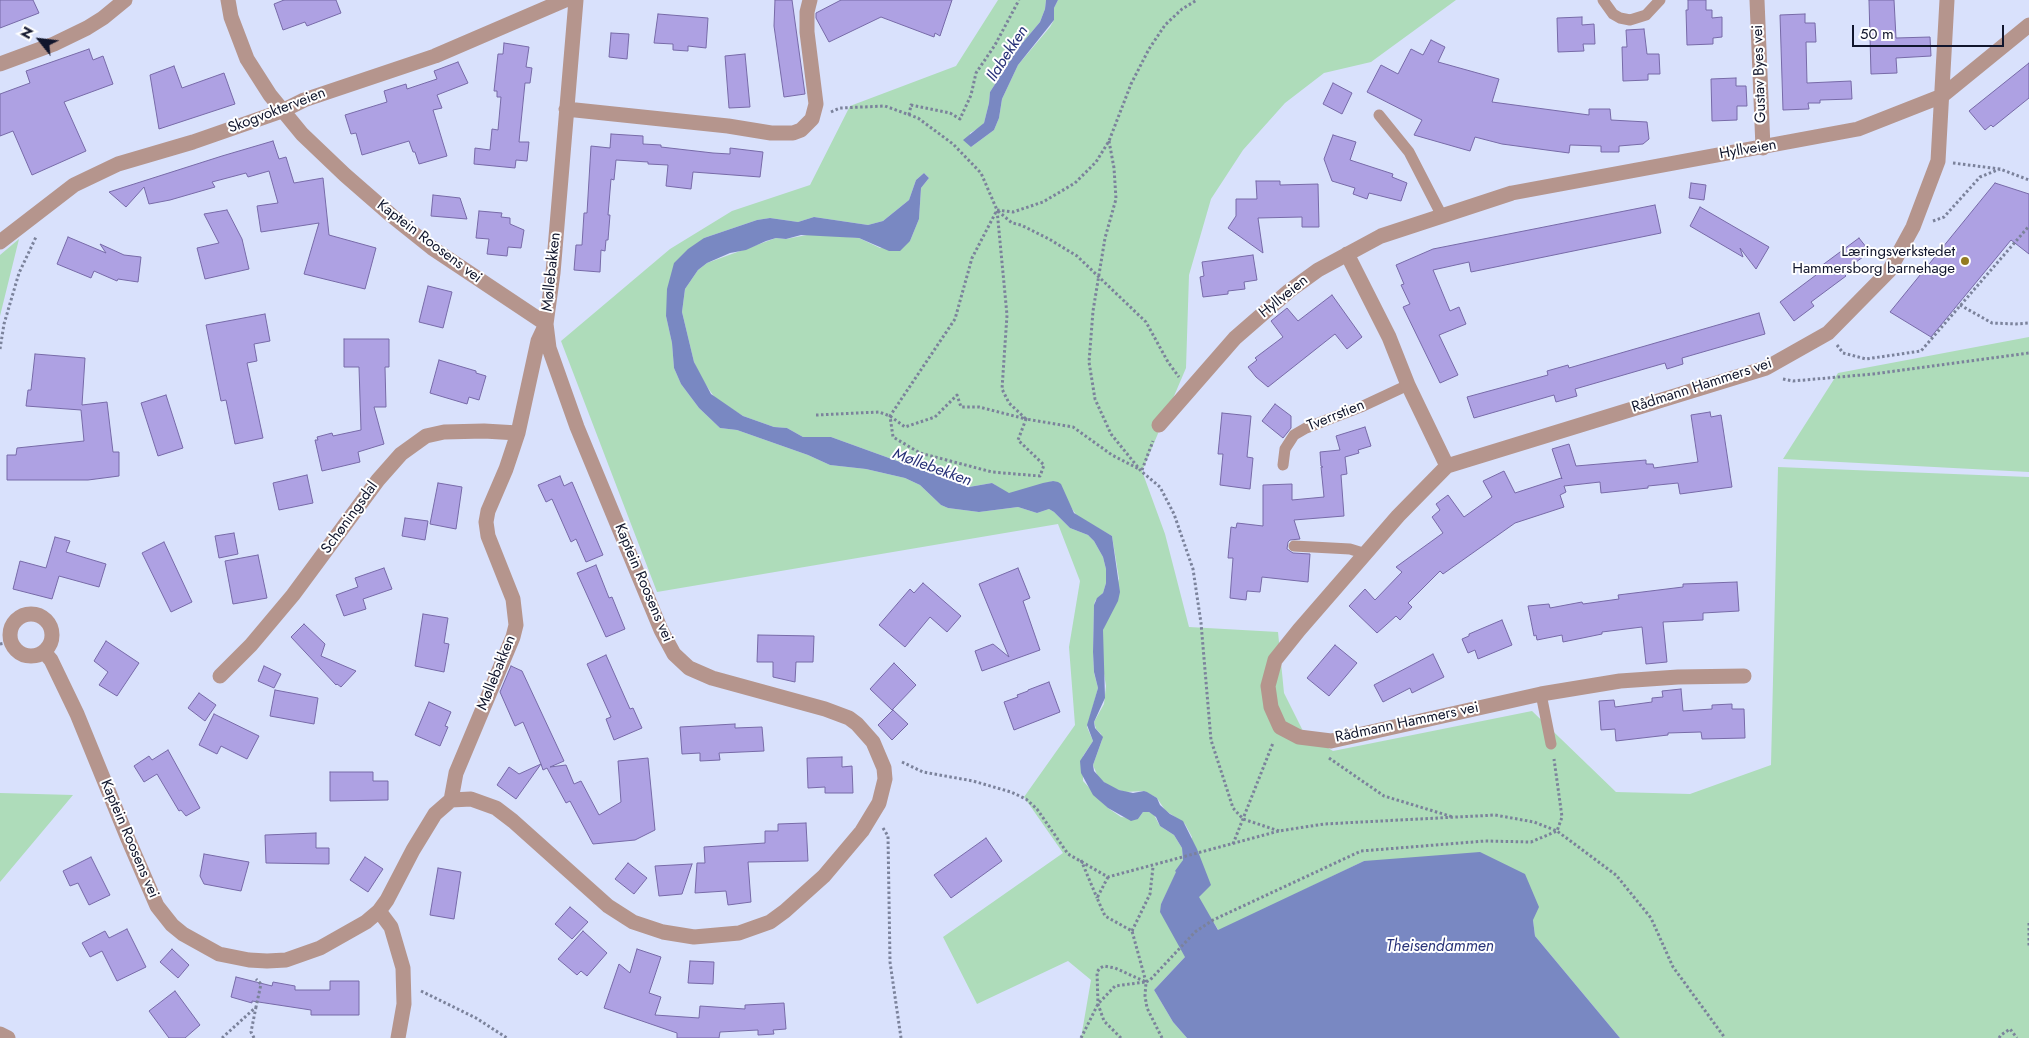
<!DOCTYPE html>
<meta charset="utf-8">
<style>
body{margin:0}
#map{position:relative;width:2029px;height:1038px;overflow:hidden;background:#d9e1fc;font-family:Jost,sans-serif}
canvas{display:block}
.north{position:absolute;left:15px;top:15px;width:50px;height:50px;-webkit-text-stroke:4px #fff;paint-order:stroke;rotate:299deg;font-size:14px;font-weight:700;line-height:20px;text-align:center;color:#10152c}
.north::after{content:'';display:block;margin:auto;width:18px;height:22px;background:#10152c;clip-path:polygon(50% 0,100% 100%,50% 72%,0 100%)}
.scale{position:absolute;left:1852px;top:25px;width:152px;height:22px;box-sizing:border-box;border:2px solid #10152c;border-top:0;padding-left:6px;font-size:15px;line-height:18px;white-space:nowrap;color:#10152c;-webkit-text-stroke:4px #fff;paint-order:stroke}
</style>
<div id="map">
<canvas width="2029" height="1038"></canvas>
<div class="north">N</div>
<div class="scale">50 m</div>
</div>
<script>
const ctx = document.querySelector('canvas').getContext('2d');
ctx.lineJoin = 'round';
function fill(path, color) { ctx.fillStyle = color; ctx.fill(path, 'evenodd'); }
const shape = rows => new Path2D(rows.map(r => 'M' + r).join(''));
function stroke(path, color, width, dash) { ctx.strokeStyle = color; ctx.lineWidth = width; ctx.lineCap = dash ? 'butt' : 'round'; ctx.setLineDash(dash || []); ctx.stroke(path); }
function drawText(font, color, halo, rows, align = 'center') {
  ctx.font = font + ' Jost,sans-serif'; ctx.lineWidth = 4; ctx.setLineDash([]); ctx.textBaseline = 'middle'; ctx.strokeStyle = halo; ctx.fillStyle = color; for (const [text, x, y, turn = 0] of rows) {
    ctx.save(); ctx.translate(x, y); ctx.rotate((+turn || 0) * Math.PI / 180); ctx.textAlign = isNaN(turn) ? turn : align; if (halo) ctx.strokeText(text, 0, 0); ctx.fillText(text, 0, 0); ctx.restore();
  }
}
const green = shape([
 [998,0,1046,0,1045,9,1040,22,1019,47,990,92,989,103,984,123,981,127,970,133,971,147,994,130,999,118,1002,99,1018,65,1050,27,1054,20,1054,8,1058,0,1456,0,1371,62,1324,73,1285,103,1243,150,1211,199,1189,275,1186,368,1142,471,1165,534,1189,627,1278,632,1284,693,1304,733,1333,751,1532,711,1616,792,1690,794,1771,765,1778,467,2029,477,2029,1038,1620,1038,1535,936,1533,920,1364,861,1219,931,1214,923,1185,957,1154,990,1173,1022,1187,1038,1081,1038,1091,980,1068,961,977,1004,943,937,1063,853,1024,797,1075,725,1069,647,1080,581,1058,524,657,592,561,341,670,249,732,211,810,185,850,106,956,66],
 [924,173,929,178,921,188,919,219,910,241,880,248,859,238,812,234,786,239,776,238,707,263,698,270,685,289,682,312,694,362,701,378,715,398,743,416,774,427,787,428,803,437,831,437,969,487,992,483,1009,494,1053,481,1077,516,1112,536,1119,579,1103,630,1103,667,1106,686,1104,704,1094,722,1096,729,1101,734,1102,740,1093,765,1098,777,1110,787,1125,792,1144,791,1157,798,1165,810,1185,824,1192,837,1162,915,1161,904,1183,860,1182,848,1174,835,1160,826,1154,815,1149,812,1143,812,1138,819,1121,817,1108,808,1083,781,1083,756,1093,741,1087,727,1098,688,1094,673,1093,652,1094,606,1095,601,1103,593,1106,583,1106,569,1103,557,1094,541,1088,535,1070,528,1054,512,1049,509,1037,513,1018,507,979,512,948,508,941,505,920,485,905,478,866,469,830,465,808,455,737,430,720,428,699,408,681,384,674,368,672,343,666,316,704,238,757,220,770,218,798,222,814,217,868,225,883,221,909,200,916,180],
 [19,239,0,316,0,255],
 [2029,337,2029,472,1783,459,1838,373],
 [0,793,73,795,0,882]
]);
const water = shape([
 [1046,0,1058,0,1054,8,1054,20,1018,65,1002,99,999,118,994,130,971,147,963,140,984,123,989,103,990,92,1019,47,1040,22,1045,9],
 [924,173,929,178,921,188,919,219,910,241,900,251,889,251,859,238,801,235,786,239,776,238,766,241,746,250,730,253,707,263,698,270,685,289,682,312,694,362,711,394,743,416,774,427,787,428,803,437,831,437,969,487,992,483,1009,493,1043,483,1053,481,1058,482,1061,484,1074,513,1112,536,1120,592,1118,601,1103,630,1105,698,1094,722,1095,728,1103,737,1093,765,1094,771,1104,782,1119,790,1133,793,1144,791,1147,792,1157,798,1160,805,1170,814,1183,821,1197,849,1211,885,1199,897,1218,930,1364,861,1480,852,1525,874,1539,907,1533,920,1535,936,1620,1038,1187,1038,1173,1022,1154,990,1185,957,1160,912,1161,904,1176,872,1175,871,1183,860,1182,848,1174,835,1160,826,1156,817,1149,812,1143,812,1138,819,1131,821,1108,808,1093,795,1081,773,1080,761,1093,741,1087,725,1098,688,1094,672,1093,652,1094,605,1097,598,1103,593,1106,583,1106,569,1103,557,1094,541,1088,535,1070,528,1054,512,1049,509,1037,513,1018,507,979,512,948,508,941,505,920,485,905,478,866,469,830,465,808,455,737,430,720,428,699,408,681,384,674,368,672,343,666,316,667,289,674,263,688,249,704,238,757,220,770,218,798,222,814,217,868,225,883,221,909,200,916,180]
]);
const building = shape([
 [0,0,33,0,39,13,0,28,0,0],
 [284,0,336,0,341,13,307,26,305,22,283,30,274,4,284,0],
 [775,0,792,0,805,94,784,97,774,26,775,0],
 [841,0,952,0,940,36,935,33,934,37,881,17,829,42,816,18,816,13,841,0],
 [1688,0,1706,0,1706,10,1712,10,1712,18,1722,17,1722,37,1713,38,1713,44,1687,45,1686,10,1688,10,1688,0],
 [1869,0,1894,0,1896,38,1930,37,1931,56,1896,58,1897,73,1871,74,1869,0],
 [658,14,708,18,706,48,688,46,688,51,673,50,673,44,654,43,658,14],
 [1805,14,1805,23,1815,23,1816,42,1806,42,1807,83,1851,81,1852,99,1820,100,1820,103,1808,103,1809,109,1783,110,1780,15,1805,14],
 [1582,17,1582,25,1594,24,1595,44,1583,44,1584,51,1558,52,1557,18,1582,17],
 [1644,29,1647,54,1659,54,1660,74,1648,74,1648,80,1623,81,1622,47,1627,47,1626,30,1644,29],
 [611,33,629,34,627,59,609,57,611,33],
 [1431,40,1445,47,1438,62,1499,79,1492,102,1589,115,1589,109,1610,109,1611,120,1647,122,1649,139,1643,144,1619,146,1619,152,1601,152,1601,146,1570,145,1569,153,1502,144,1475,137,1470,151,1414,135,1422,120,1367,92,1381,65,1398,74,1411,49,1423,55,1431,40],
 [504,43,529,47,526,67,532,68,530,83,525,83,519,142,529,142,527,161,516,160,515,168,474,164,475,148,490,150,492,129,498,130,501,97,497,97,497,91,494,91,498,54,503,54,504,43],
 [89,49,93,60,103,56,113,84,64,102,86,151,32,175,13,131,0,136,0,94,30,83,26,71,89,49],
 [745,54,750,107,729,108,725,56,745,54],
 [458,62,468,83,437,95,442,108,433,110,447,156,419,164,415,152,413,152,409,141,362,155,356,133,351,134,345,115,387,102,384,91,406,84,407,89,437,79,434,71,458,62],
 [2029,63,2029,98,1993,127,1991,125,1985,130,1969,111,2029,63],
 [174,66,182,88,224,73,235,104,159,129,150,75,174,66],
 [1736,78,1736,86,1746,86,1747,106,1737,106,1737,120,1712,121,1711,79,1736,78],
 [1333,83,1352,93,1342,114,1323,104,1333,83],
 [611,134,643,136,643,144,661,145,661,147,713,153,730,154,730,148,763,152,760,177,693,172,691,189,666,186,668,165,648,164,648,162,616,160,614,180,611,179,608,215,610,215,608,240,606,240,605,251,601,250,600,272,574,270,576,245,582,245,584,213,587,213,591,146,610,148,611,134],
 [1333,135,1356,142,1350,160,1393,174,1392,177,1407,183,1401,201,1369,193,1367,199,1353,194,1355,188,1332,181,1324,159,1333,135],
 [273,141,279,159,286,157,294,183,323,178,329,235,376,248,365,289,304,274,319,223,261,232,257,206,278,203,269,171,248,177,246,173,212,182,215,187,170,200,149,204,144,187,126,207,109,192,222,156,273,141],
 [1256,181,1280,181,1280,185,1318,184,1319,227,1302,227,1302,217,1258,218,1263,253,1228,228,1236,216,1236,199,1257,199,1256,181],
 [1691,183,1706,185,1704,200,1689,198,1691,183],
 [1995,183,2029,194,2029,254,2011,240,1931,337,1890,312,1995,183],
 [433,195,460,198,467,219,431,216,433,195],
 [1655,205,1661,233,1471,272,1469,262,1433,270,1450,311,1459,307,1466,324,1439,335,1458,375,1440,383,1403,307,1410,304,1401,285,1404,284,1396,265,1433,249,1655,205],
 [1700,207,1769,247,1756,269,1740,248,1743,257,1690,226,1700,207],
 [227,210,242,239,249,269,205,279,197,248,219,243,204,214,227,210],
 [479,211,502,213,501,217,510,218,510,224,524,230,521,248,508,247,507,256,487,254,489,239,476,238,479,211],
 [68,237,106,253,100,244,124,255,141,257,138,282,118,279,117,281,94,271,91,278,57,264,68,237],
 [1859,238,1870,252,1842,272,1846,276,1811,302,1814,306,1794,321,1780,302,1816,275,1813,272,1859,238],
 [1253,255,1257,280,1244,282,1245,289,1228,291,1228,294,1203,297,1200,277,1204,276,1202,262,1253,255],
 [428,286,452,292,443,328,419,322,428,286],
 [1332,295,1362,337,1347,349,1335,334,1268,387,1256,377,1248,367,1257,360,1255,358,1283,337,1271,321,1287,308,1298,321,1332,295],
 [1759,313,1765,334,1682,358,1683,364,1667,369,1665,363,1575,389,1577,396,1556,402,1554,395,1474,418,1467,397,1548,375,1547,371,1568,365,1569,368,1759,313],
 [265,314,270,341,254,344,257,361,247,363,263,438,235,444,226,400,221,401,206,325,265,314],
 [344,339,389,339,389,367,385,367,386,407,374,407,384,444,358,452,360,462,322,471,315,440,318,440,317,437,332,433,333,436,361,430,359,367,344,367,344,339],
 [35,354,85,358,82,405,107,402,113,452,119,452,119,476,88,480,7,480,7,455,16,455,17,448,84,441,81,410,26,406,28,390,31,390,35,354],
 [439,360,476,371,476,373,486,376,479,400,469,397,467,404,430,393,439,360],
 [166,395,183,448,158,456,141,403,166,395],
 [1275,404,1291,416,1291,428,1283,438,1262,421,1275,404],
 [1710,412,1711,417,1721,415,1732,487,1680,494,1678,483,1648,486,1648,488,1601,493,1600,482,1564,486,1566,492,1560,495,1564,507,1515,523,1443,574,1440,571,1408,603,1412,607,1400,620,1396,616,1377,633,1349,606,1365,589,1375,600,1402,572,1396,567,1443,533,1432,517,1440,510,1436,504,1448,495,1464,517,1492,497,1483,481,1504,471,1515,493,1561,478,1562,479,1552,449,1569,444,1576,466,1646,460,1646,464,1653,464,1654,468,1698,462,1691,415,1710,412],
 [1222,413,1251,416,1247,457,1253,458,1250,489,1220,485,1223,454,1218,454,1222,413],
 [1365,427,1371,446,1358,450,1359,453,1345,457,1347,474,1341,475,1344,516,1294,520,1300,539,1290,540,1288,542,1287,549,1293,553,1310,554,1308,582,1262,577,1260,592,1247,591,1246,600,1230,598,1233,558,1228,558,1231,527,1236,528,1237,523,1263,526,1263,485,1292,484,1292,500,1324,497,1321,467,1323,467,1321,466,1320,452,1340,450,1336,436,1365,427],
 [307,475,313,503,279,510,273,483,307,475],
 [560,476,564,486,572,482,603,555,586,562,576,539,571,542,552,499,546,502,538,485,560,476],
 [438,483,462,487,456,529,430,524,438,483],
 [405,518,428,521,425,540,402,536,405,518],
 [234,533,238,554,219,558,215,536,234,533],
 [55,537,70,541,66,552,106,564,99,587,59,576,52,599,13,589,20,561,46,568,55,537],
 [164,542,192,602,171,612,142,553,164,542],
 [258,555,267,598,233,604,225,561,258,555],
 [596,565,609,598,612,597,625,629,606,637,577,573,596,565],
 [384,568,392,589,363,599,366,609,344,616,336,595,358,587,355,578,384,568],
 [1018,568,1030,598,1023,601,1040,650,982,671,975,651,993,644,1009,657,979,584,1018,568],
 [1737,582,1739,611,1703,613,1703,620,1663,622,1667,662,1646,664,1642,627,1602,632,1602,634,1563,642,1562,635,1537,640,1536,635,1534,636,1528,606,1549,604,1550,608,1582,602,1583,604,1619,599,1618,595,1683,587,1683,584,1737,582],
 [923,583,961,616,947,632,930,617,905,647,879,625,910,589,914,593,923,583],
 [423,614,448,618,444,643,449,644,444,672,415,666,423,614],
 [1502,620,1512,645,1478,659,1475,650,1468,653,1462,639,1469,636,1469,634,1502,620],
 [304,624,325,644,321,656,356,671,341,687,337,684,336,685,291,637,304,624],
 [758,635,814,636,813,662,796,662,795,682,773,677,773,662,757,662,758,635],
 [106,641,139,663,117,696,99,685,108,672,94,661,106,641],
 [1335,645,1357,663,1329,696,1307,678,1335,645],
 [1433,654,1444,677,1412,693,1410,688,1383,702,1374,685,1433,654],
 [606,655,630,709,633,708,642,728,614,740,606,719,611,717,587,664,606,655],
 [894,663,916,685,892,710,870,689,894,663],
 [264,666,281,674,274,688,258,681,264,666],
 [511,666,522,671,564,761,550,767,566,765,574,784,581,781,599,815,621,802,618,761,648,758,655,830,635,840,593,844,570,801,566,803,547,768,543,770,541,764,516,799,497,785,509,767,519,774,541,764,523,722,515,726,500,692,511,666],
 [1049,682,1060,712,1014,730,1004,702,1018,697,1017,695,1028,691,1028,690,1049,682],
 [1681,689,1683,711,1712,709,1712,705,1732,704,1732,709,1744,709,1745,738,1702,739,1701,732,1668,733,1668,735,1616,741,1615,729,1601,730,1599,701,1614,700,1615,707,1652,702,1652,698,1663,697,1662,691,1681,689],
 [275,690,318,698,314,724,270,716,275,690],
 [199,693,216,705,205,721,188,708,199,693],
 [429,702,451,712,445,726,448,727,440,746,415,735,429,702],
 [893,710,908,724,892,740,878,725,893,710],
 [214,714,259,736,247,759,221,746,217,754,199,745,214,714],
 [735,724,735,728,762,727,764,751,719,753,720,760,700,761,700,753,682,754,680,727,735,724],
 [168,750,200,808,186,816,181,810,179,811,157,774,144,782,134,766,149,756,152,760,168,750],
 [842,757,842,767,852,766,853,793,825,793,825,787,808,788,807,758,842,757],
 [330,772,373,772,373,781,388,781,388,800,330,801,330,772],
 [806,823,808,861,748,862,751,902,728,905,726,891,695,893,697,863,705,863,704,847,765,843,765,831,778,831,778,824,806,823],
 [316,833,316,848,329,848,329,864,266,863,265,835,316,833],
 [986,838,1002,861,951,898,934,875,986,838],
 [204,854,249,862,241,891,204,884,200,876,204,854],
 [91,857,110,895,89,905,78,883,70,886,63,871,91,857],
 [365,857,383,869,368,892,350,880,365,857],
 [628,863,647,878,634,894,615,879,628,863],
 [692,864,682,894,659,896,655,866,692,864],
 [438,868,461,872,454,919,430,915,438,868],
 [570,907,588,922,572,939,555,924,570,907],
 [127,929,146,967,117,981,102,951,90,957,82,943,105,931,109,938,127,929],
 [583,931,607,953,587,976,581,971,577,975,558,959,583,931],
 [172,949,189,965,178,978,160,962,172,949],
 [637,949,661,957,649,993,661,997,655,1015,699,1018,700,1006,745,1009,745,1005,784,1003,786,1029,773,1030,774,1034,758,1035,758,1030,720,1032,719,1038,677,1038,677,1033,604,1008,619,964,630,973,637,949],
 [690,961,714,962,713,984,688,983,690,961],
 [236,977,272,986,273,982,295,986,295,990,330,990,330,981,359,981,359,1015,311,1015,311,1010,252,1001,252,1003,231,997,236,977],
 [175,991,200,1025,185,1038,169,1038,149,1011,175,991]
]);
const path = shape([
 [831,112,840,108,885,106,918,118,953,144,981,173,997,210,1007,315,1002,389,1009,403,1026,419,1073,427,1112,455,1139,469],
 [909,115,911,105,950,113,960,119,971,95,976,73,995,45,1019,0],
 [1109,141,1114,168,1116,199,1105,238,1093,311,1089,362,1095,399,1111,434,1141,471,1160,487,1174,514,1193,569,1201,623,1211,740,1233,808,1243,819,1279,831],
 [1953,163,2000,169,2029,180],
 [997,210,1013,212,1043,202,1075,183,1096,162,1109,141,1131,84,1149,49,1165,25,1182,9,1197,0],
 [998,211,1012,223,1021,225,1049,239,1077,256,1146,322,1168,362,1179,377],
 [1933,221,1944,217,1980,177,2000,169],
 [1960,305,1992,323,2016,324,2029,323],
 [1837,345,1843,353,1866,359,1921,351,2029,226],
 [0,349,4,324,19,273,36,237],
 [1783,379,1793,381,1873,374,2029,353],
 [816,415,879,412,890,416,905,427,935,417,957,395,961,407,979,407,1026,419,1018,440,1044,465,1040,476,992,472,920,453,893,437,890,416,955,319,972,258,997,210],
 [1142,470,1153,441],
 [0,644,10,642],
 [1329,758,1384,796,1453,817],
 [902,762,923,772,973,781,1011,792,1026,799,1037,809,1068,854,1108,877,1279,831,1324,824,1495,815,1534,822,1557,831,1616,875,1651,918,1673,967,1725,1038],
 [883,828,888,836,890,962,901,1038],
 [1233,844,1273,743],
 [1081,860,1097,898],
 [1108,877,1097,898,1105,916,1132,931,1146,982],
 [2029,923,2029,948],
 [1132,931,1150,894,1153,867],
 [421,991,476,1018,507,1038],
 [222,1038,256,1007,261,984,256,979],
 [254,1038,251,1032,256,1007],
 [1081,1038,1098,1004,1115,986,1145,982],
 [1121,1038,1104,1021,1098,1004,1097,972,1100,968,1104,966,1115,968,1146,982],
 [1162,1038,1147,1008,1145,996,1146,982,1150,980,1195,932,1213,920,1361,851,1485,841,1531,842,1557,831,1562,817,1554,759],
 [1999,1038,2001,1035,2010,1029,2017,1038]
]);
const service = shape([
 [1603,0,1613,14,1620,18,1630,20,1646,15,1660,0],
 [1379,115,1409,152,1442,216],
 [1283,465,1285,449,1294,435,1306,428,1363,406,1408,385],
 [1294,546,1350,549,1366,554],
 [1541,694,1551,744]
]);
const minor = shape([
 [228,0,231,17,247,59,270,95,302,134,345,175,392,216,432,248,546,324,549,348,577,427,661,630,674,654,689,668,712,678,825,709,849,718,857,724,873,742,884,768,885,779,879,803,862,831,824,876,785,911,770,922,739,933,694,937,663,932,633,922,608,906,513,821,496,808,471,799,451,800,435,814,413,850,387,900,379,911,391,927,403,968,404,1004,398,1038],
 [1757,0,1763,148],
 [0,64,54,44,87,28,103,18,125,0],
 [566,109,728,126,771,133,793,133,801,130,812,119,816,104,807,32,807,12,810,0],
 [0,242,74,185,118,164,193,142,282,111,304,100,435,56,565,0],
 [1347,254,1389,337,1408,385,1447,466],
 [1159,425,1235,338,1289,291,1318,270,1381,236,1512,193,1858,129,1942,96,2029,25],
 '10 635a21 21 0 1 1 42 0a21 21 0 1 1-42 0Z',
 [44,652,51,660,77,714,128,839,157,906,172,925,183,934,219,954,249,960,267,961,286,960,320,948,366,922,379,911],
 [220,676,251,645,293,595,378,480,401,454,426,436,444,432,484,431,518,433],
 [1744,676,1678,677,1620,681,1541,694,1331,741,1299,737,1280,727,1271,707,1268,686,1275,660,1299,630,1398,516,1447,466,1766,368,1828,333,1889,271,1913,227,1938,161,1947,0],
 [451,800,456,773,513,637,516,625,513,599,488,536,486,522,488,511,506,469,518,433,538,341,546,324,553,273,576,0],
 [0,1034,8,1038]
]);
const markers = [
 [1965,261,5,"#947b22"]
];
const streetNames = [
 ["Gustav Byes vei",1760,74,-92],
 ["Skogvokterveien",277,111,-21],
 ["Hyllveien",1748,150,-10],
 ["Kaptein Roosens vei",429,242,37],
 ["Møllebakken",552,272,-84],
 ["Hyllveien",1284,297,-39],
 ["Rådmann Hammers vei",1702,386,-18],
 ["Tverrstien",1336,416,-22],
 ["Schøningsdal",350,518,-54],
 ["Kaptein Roosens vei",643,583,67],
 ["Møllebakken",497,673,-68],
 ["Rådmann Hammers vei",1407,723,-12],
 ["Kaptein Roosens vei",129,839,67]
];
const poiNames = [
 ["Læringsverkstedet",1955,252],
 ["Hammersborg barnehage",1955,269]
];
const waterNames = [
 ["Ilabekken",1008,54,-57],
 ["Møllebekken",932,468,20],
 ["Theisendammen",1440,947]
];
fill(green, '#aedcba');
fill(water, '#7988c2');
fill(building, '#aea1e3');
stroke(building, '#776aa8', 1);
stroke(path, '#7b829b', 3, [2.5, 2.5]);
stroke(service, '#b5958d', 11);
stroke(minor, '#b5958d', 15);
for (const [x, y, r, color] of markers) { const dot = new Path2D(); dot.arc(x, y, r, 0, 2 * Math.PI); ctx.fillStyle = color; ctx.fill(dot); stroke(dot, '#fff', 2); }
drawText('15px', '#10152c', '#fff', streetNames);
drawText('15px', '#10152c', '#fff', poiNames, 'right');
drawText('italic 16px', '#293379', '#fff', waterNames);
</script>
